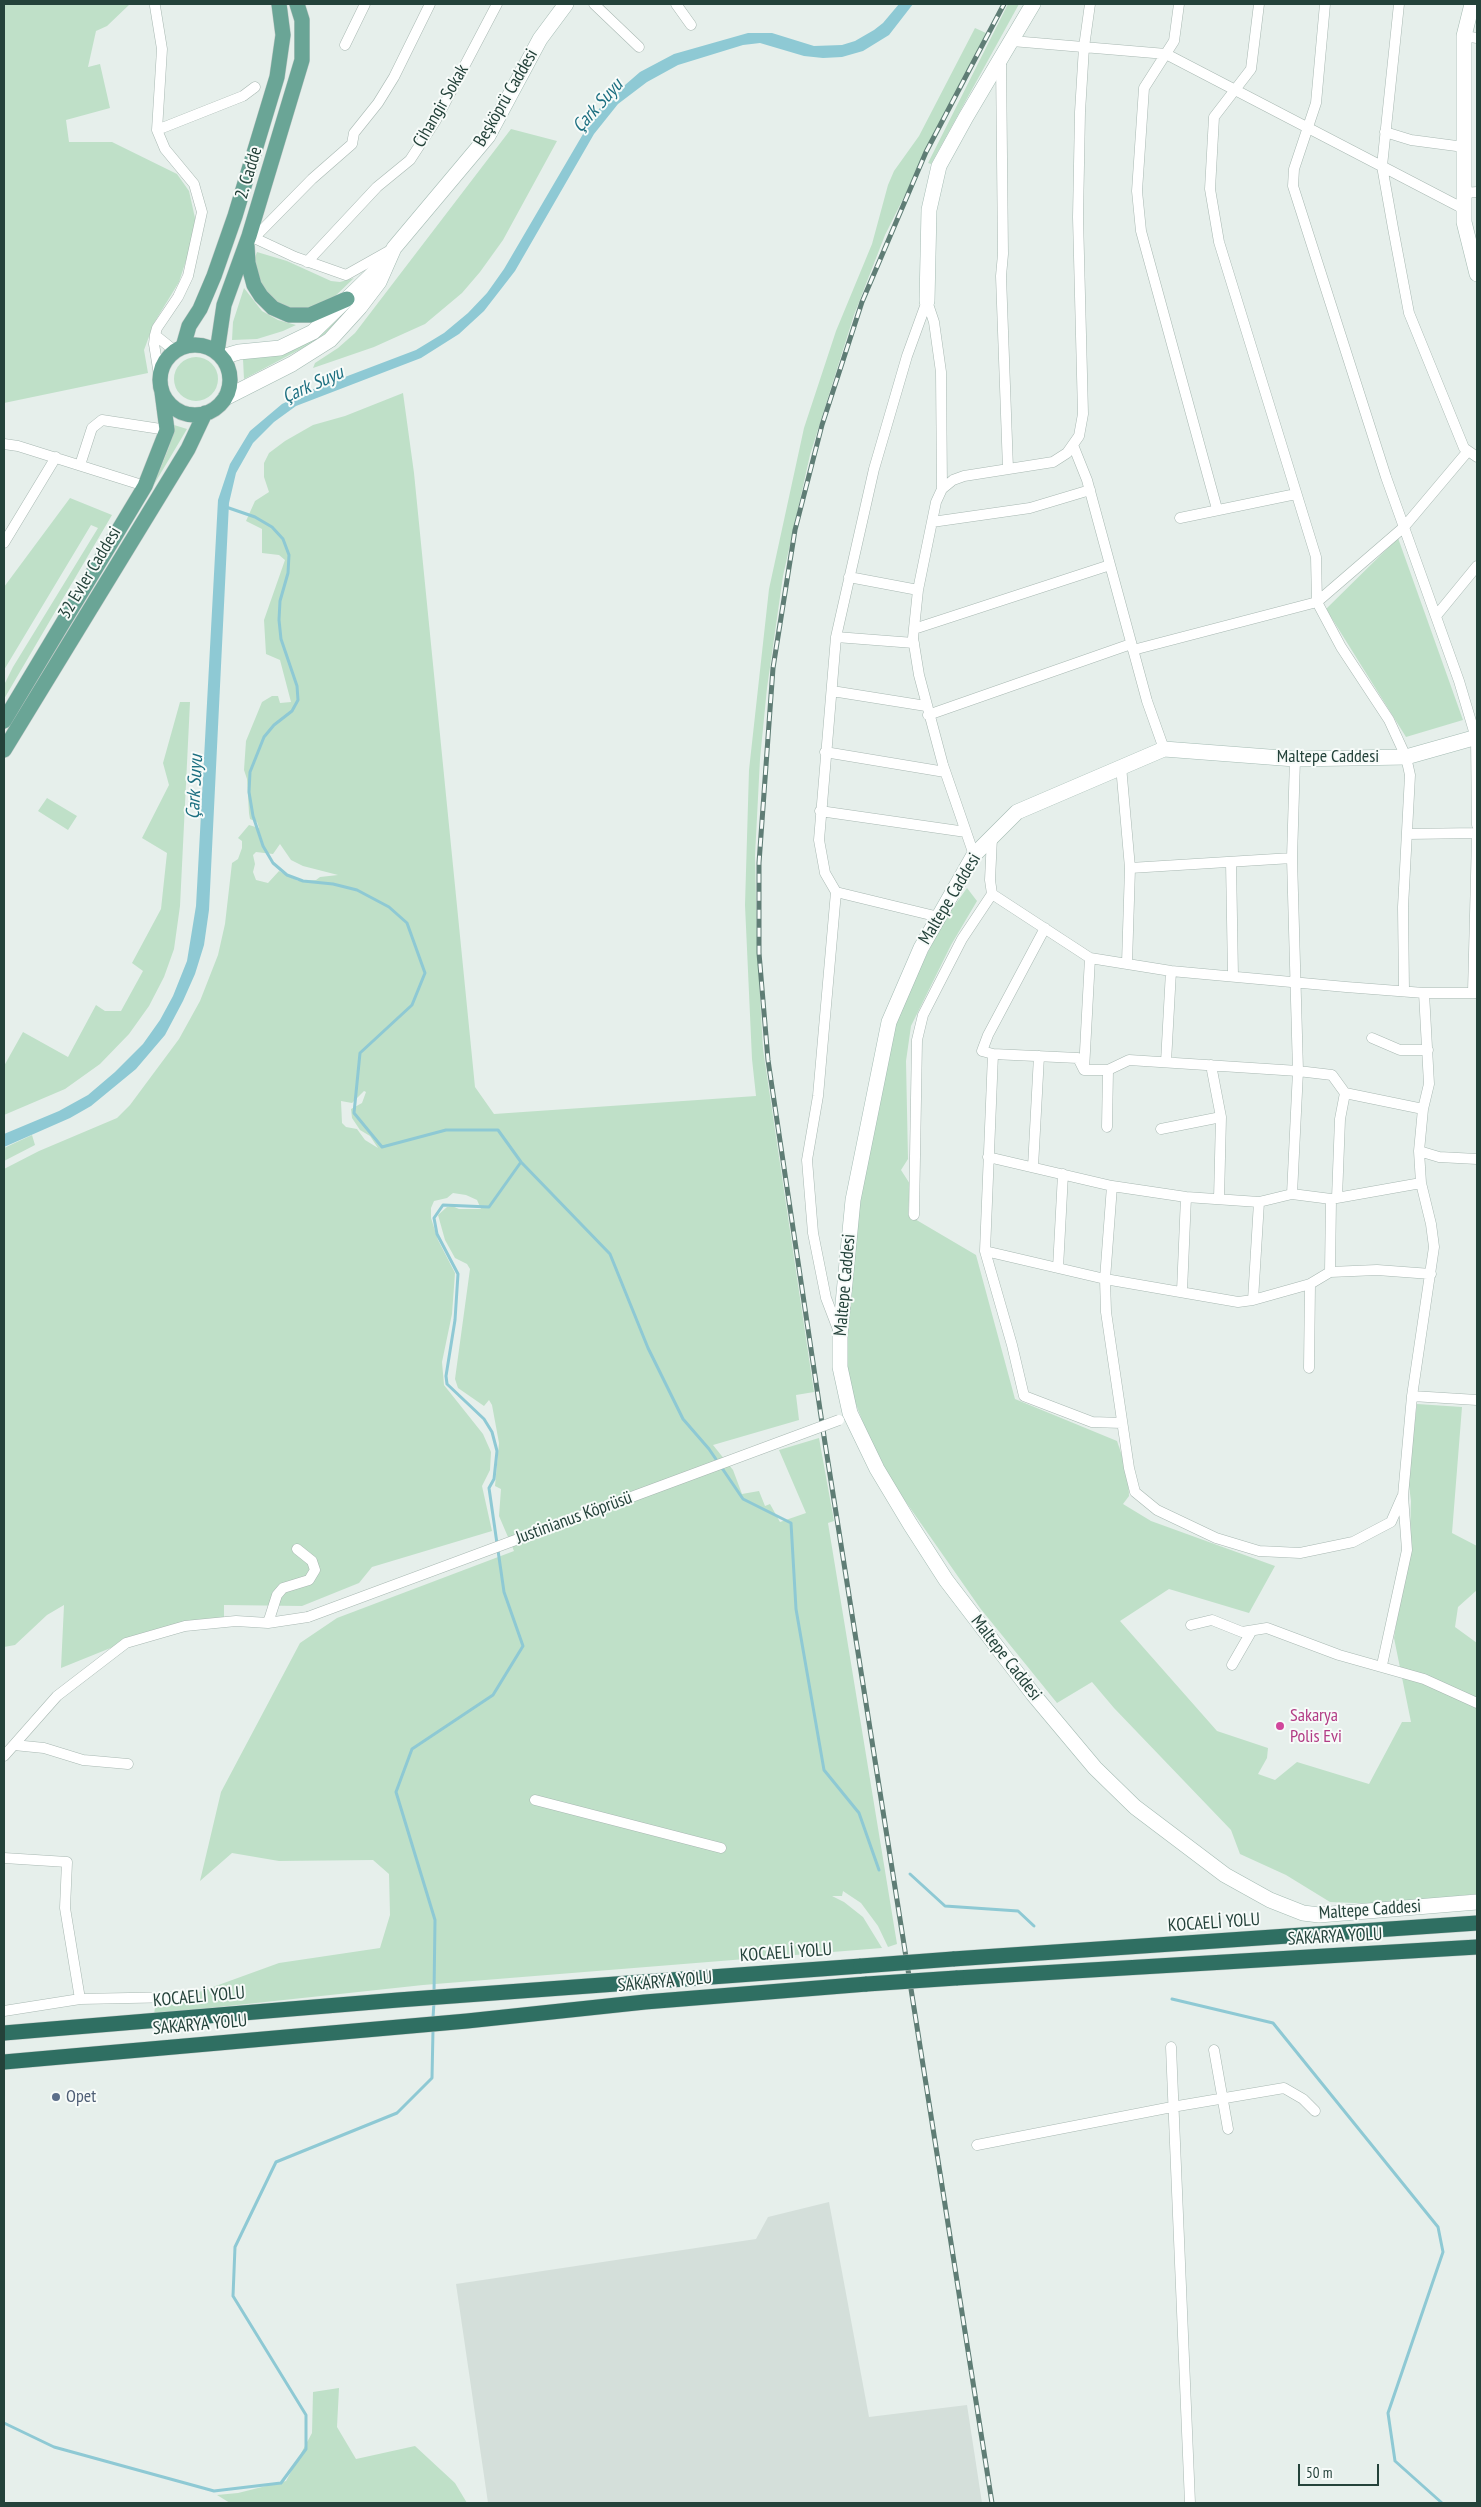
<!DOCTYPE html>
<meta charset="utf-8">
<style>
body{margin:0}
#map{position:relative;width:1481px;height:2507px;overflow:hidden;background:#e6efeb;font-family:"PT Sans Narrow",sans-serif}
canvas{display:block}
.frame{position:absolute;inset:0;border:5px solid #24423a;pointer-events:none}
.scale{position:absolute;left:1298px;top:2464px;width:81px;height:22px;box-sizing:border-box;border:2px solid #24423a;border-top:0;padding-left:6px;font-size:15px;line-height:18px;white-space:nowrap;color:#24423a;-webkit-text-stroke:4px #f7fbf9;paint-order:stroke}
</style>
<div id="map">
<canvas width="1481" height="2507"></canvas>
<div class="frame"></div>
<div class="scale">50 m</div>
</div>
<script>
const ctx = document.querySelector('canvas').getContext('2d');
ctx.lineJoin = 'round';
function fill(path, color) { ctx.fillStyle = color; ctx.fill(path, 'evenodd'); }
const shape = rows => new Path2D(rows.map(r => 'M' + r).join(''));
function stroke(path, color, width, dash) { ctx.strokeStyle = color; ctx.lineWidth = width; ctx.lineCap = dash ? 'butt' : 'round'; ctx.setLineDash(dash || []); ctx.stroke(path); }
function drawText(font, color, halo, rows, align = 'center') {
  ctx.font = font + ' "PT Sans Narrow",sans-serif'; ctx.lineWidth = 4; ctx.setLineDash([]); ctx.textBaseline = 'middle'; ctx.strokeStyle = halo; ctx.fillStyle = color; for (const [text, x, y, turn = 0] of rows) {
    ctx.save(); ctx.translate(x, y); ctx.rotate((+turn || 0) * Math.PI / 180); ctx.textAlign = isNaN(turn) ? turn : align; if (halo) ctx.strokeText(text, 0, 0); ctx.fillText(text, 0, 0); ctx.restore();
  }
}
const built = shape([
 [829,2202,869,2417,967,2405,982,2503,488,2503,456,2284,756,2239,768,2217]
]);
const green = shape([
 [4,4,130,4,107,26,96,31,88,67,100,64,110,108,66,120,69,142,112,142,177,174,189,191,197,227,179,282,154,323,144,350,148,373,4,403],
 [1008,4,1019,4,931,164,928,163],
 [975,28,986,33,885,235,854,315,810,455,783,576,767,688,760,759,755,856,757,943,763,1049,814,1392,796,1395,799,1420,713,1445,733,1470,742,1494,759,1491,765,1506,770,1504,780,1522,806,1513,779,1450,819,1438,834,1521,828,1523,897,1944,888,1947,878,1926,861,1903,843,1891,842,1896,832,1896,844,1902,863,1917,882,1948,423,1985,154,2014,155,2008,279,1963,380,1948,390,1915,389,1874,373,1860,279,1861,232,1853,200,1881,221,1792,300,1643,337,1618,514,1551,499,1516,501,1489,495,1486,499,1443,492,1405,489,1400,484,1406,458,1388,455,1379,470,1269,467,1264,455,1258,445,1240,438,1215,447,1207,452,1206,459,1209,481,1209,477,1200,466,1195,453,1193,447,1198,434,1201,431,1208,431,1218,438,1240,455,1273,452,1314,442,1362,444,1385,483,1434,491,1452,490,1470,482,1486,492,1531,372,1567,359,1583,302,1606,224,1605,224,1618,118,1645,61,1668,64,1605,47,1615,15,1645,4,1647,4,1169,39,1151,117,1118,130,1105,179,1039,200,1001,218,955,225,924,232,863,238,859,242,848,242,841,238,838,249,825,259,828,257,822,250,819,249,813,247,779,244,770,246,741,262,702,272,696,278,696,280,703,291,702,280,660,266,654,264,620,285,560,279,555,262,553,262,529,246,521,255,501,269,492,264,477,264,463,269,453,285,441,313,425,345,416,403,393,414,473,475,1087,494,1114,756,1096,752,1059,745,905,749,770,769,589,804,428,836,331,872,244,888,185,894,171,919,136],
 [280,844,291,860,303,866,338,875,320,877,316,880,298,881,279,871,268,883,256,880,253,872,255,864,253,855,256,852,273,854],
 [364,1091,366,1092,362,1103,351,1109,352,1118,360,1130,370,1136,378,1148,365,1140,357,1129,346,1127,342,1123,341,1101,352,1103],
 [511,129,557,141,503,240,480,272,462,293,425,324,374,347,313,368,315,363,338,348,355,333],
 [257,252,287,261,331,281,340,282,354,278,329,302,320,307,296,310,273,301,260,287,254,260],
 [244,288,262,311,278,320,296,325,283,331,257,339,232,340,233,322],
 [366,289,332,328,316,341,244,379,243,359,268,356],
 '174 379a22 22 0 1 1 44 0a22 22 0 1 1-44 0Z',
 [174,425,187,429,99,577,97,576,160,469,169,447],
 [70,498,112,515,4,699,4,685,13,667,98,528,91,525,4,670,4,587],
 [1398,538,1463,720,1406,737,1326,609],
 [180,702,190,702,180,906,174,949,164,977,149,1006,129,1034,100,1064,65,1089,4,1115,4,1066,23,1032,68,1057,96,1005,105,1011,121,1011,143,971,132,963,161,909,167,853,142,838,169,785,163,763],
 [47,798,77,816,68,830,38,811],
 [967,888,977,901,951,945,911,1026,906,1061,908,1159,901,1170,910,1184,908,1215,976,1255,1015,1399,1117,1441,1128,1473,1129,1496,1123,1504,1151,1521,1275,1566,1249,1613,1169,1589,1120,1621,1217,1731,1268,1748,1267,1758,1258,1774,1275,1780,1297,1762,1369,1784,1402,1722,1411,1722,1394,1638,1410,1535,1411,1501,1408,1478,1417,1404,1462,1407,1452,1533,1477,1546,1477,1590,1458,1607,1455,1627,1477,1643,1477,1894,1379,1904,1330,1902,1286,1875,1240,1854,1231,1830,1114,1708,1092,1682,1057,1703,980,1608,878,1462,849,1386,844,1337,849,1257,894,1022,942,923],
 [32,1135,35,1145,4,1161,4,1148],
 [339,2388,337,2427,356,2459,415,2446,455,2483,467,2503,230,2503,217,2495,238,2493,286,2481,312,2433,313,2392]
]);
const water = shape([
 [899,4,913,4,889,35,863,51,842,57,823,58,804,56,760,43,743,45,678,65,647,82,618,104,594,134,515,271,484,311,459,334,421,358,296,406,274,422,253,443,236,473,229,503,209,910,204,945,195,974,183,1001,165,1035,136,1069,91,1106,70,1118,4,1147,4,1134,59,1111,88,1095,115,1072,143,1044,160,1020,173,996,187,961,196,906,218,500,230,464,250,431,282,404,316,388,416,350,444,333,468,313,487,293,504,269,593,117,602,105,640,72,674,54,748,33,772,33,814,46,842,45,855,41,874,30,883,23]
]);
const stream = shape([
 [226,507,255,517,272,527,283,539,289,555,288,573,280,601,279,620,281,639,297,686,298,700,292,711,274,725,264,737,250,772,249,792,253,816,263,846,273,863,287,875,303,881,333,884,357,890,389,907,407,923,425,973,412,1005,360,1053,354,1113,382,1147,446,1130,498,1130,521,1162,610,1254,648,1348,683,1419,709,1449,743,1499,791,1523,796,1609,824,1770,859,1813,879,1870],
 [910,1874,945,1906,1018,1911,1034,1926],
 [434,1993,435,1920,396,1792,412,1749,493,1695,523,1646,504,1592,489,1488,494,1479,497,1451,492,1432,484,1419,447,1384,446,1376,455,1320,458,1274,437,1234,434,1218,443,1205,489,1207,521,1162],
 [1172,1999,1273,2023,1438,2227,1443,2252,1388,2413,1395,2461,1442,2503],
 [433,2018,434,2002],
 [4,2423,54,2447,214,2491,281,2483,306,2449,306,2415,233,2296,235,2247,276,2162,397,2113,432,2078,433,2030]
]);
const street = shape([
 [594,4,639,47],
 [676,4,691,25],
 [1179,4,1174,41,1144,88,1137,191,1141,231,1217,509],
 [1259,4,1251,69,1214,117,1210,189,1219,242,1316,557,1317,602,1341,647,1389,720,1406,757,1410,775,1403,907,1404,991],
 [1325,4,1316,103,1294,169,1293,186,1386,477,1459,681,1476,738,1477,825],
 [1399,4,1382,166,1393,228,1409,313,1464,448,1477,457],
 [155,6,162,49,157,130,165,149,194,184,202,212,188,276,178,297,157,328,155,335,175,351],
 [1464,36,1477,38],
 [1012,41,1166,54,1464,209],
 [345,45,365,4],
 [1001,60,1003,254,1001,276,1008,469],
 [157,130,243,96,255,87],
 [1385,132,1411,140,1464,147],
 [1464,193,1477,192],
 [250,236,295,257,346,275,394,248],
 [255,237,312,179,352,144,354,133,378,103,394,77,430,4],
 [307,262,377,187,410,160,436,120,497,4],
 [927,301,907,356,874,469,836,637,819,840,825,873,836,892,939,917],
 [927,301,934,322,941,372,942,489],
 [155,335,154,344,160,381],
 [4,444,18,446,145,486],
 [1073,445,1087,480,1147,701,1164,749],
 [80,465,92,428,102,420,167,430],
 [1180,518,1296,494],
 [932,522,1030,508,1090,490],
 [4,543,56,457],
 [849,577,918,590],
 [1436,616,1477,566],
 [914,629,1110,565],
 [836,637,914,643],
 [1133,650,1317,602,1404,527,1468,451],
 [832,691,926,706],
 [928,715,1131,644],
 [825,752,945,772],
 [1121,766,1130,868,1127,963],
 [820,811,966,832],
 [1407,834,1477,833],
 [992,837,990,880,992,894,1090,958,1171,971,1346,987,1424,993,1477,993],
 [974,855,943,765,919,675,913,638,918,590,936,502,942,489,953,480,964,476,1053,462,1067,453,1079,436,1083,414,1078,217,1080,112,1084,47,1090,4],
 [1231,862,1233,976],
 [1130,868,1292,858],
 [836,892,818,1096,807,1160,813,1233,826,1298,839,1332],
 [1045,928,988,1035,982,1051,993,1054,1078,1058,1084,1070,1108,1070,1129,1060,1298,1071,1332,1075,1345,1093,1423,1109],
 [1473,992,1477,838],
 [1372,1038,1400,1050,1428,1050],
 [993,1054,985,1251,1105,1279,1238,1302,1253,1300,1310,1284,1330,1272,1377,1270,1431,1274],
 [1166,1062,1171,971],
 [1211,1065,1221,1117,1219,1199],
 [1084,1070,1090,958],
 [1107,1127,1108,1070],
 [1161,1129,1221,1117],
 [1419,1151,1439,1157,1477,1159],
 [988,1157,1112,1186,1186,1197,1259,1202,1292,1194,1331,1199,1421,1183],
 [1033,1167,1039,1056],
 [1112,1186,1105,1279,1106,1312,1129,1468,1135,1492,1157,1510,1216,1538,1259,1551,1300,1553,1353,1542,1391,1522,1402,1497],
 [1292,1194,1298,1071,1292,858,1295,759],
 [1337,1198,1340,1119,1345,1093],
 [914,1215,917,1040,923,1015,962,939,992,894],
 [985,1251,1012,1345,1024,1396,1092,1422,1122,1423],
 [1058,1268,1063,1174],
 [1330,1272,1331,1199],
 [1182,1291,1186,1197],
 [1253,1300,1259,1202],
 [1309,1368,1310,1284],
 [1412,1396,1477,1400],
 [268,1623,277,1595,283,1588,309,1580,315,1570,312,1561,297,1549],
 [1191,1625,1212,1620,1242,1632,1267,1628,1339,1655,1424,1679,1477,1703],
 [1232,1665,1251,1632],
 [1382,1665,1407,1550,1403,1496,1412,1396,1434,1247,1431,1224,1421,1183,1419,1151,1423,1109,1429,1084,1424,993],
 [14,1745,44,1748,83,1760,128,1764],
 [4,1756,57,1696,126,1643,185,1626,236,1621,268,1623,308,1617],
 [535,1800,721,1848],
 [4,1858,67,1862,65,1908,80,1999],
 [4,2011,80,1999,178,1997],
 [1171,2047,1190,2503],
 [1214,2050,1228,2129],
 [977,2145,1172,2107,1284,2088,1303,2099,1315,2111]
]);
const secondary = shape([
 [1472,4,1464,36,1464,222,1477,274],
 [927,301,929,210,939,166,966,117,1033,4],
 [222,357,239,352,280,348,313,332,383,264],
 [225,398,292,364,330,340,360,307,379,282,394,248,488,136,540,39,566,4],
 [1477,737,1406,757,1295,759,1164,749,1017,812,974,855,921,948,889,1022,853,1200,840,1335,840,1367,850,1413,877,1469,910,1524,946,1580,1033,1694,1095,1768,1135,1807,1225,1875,1270,1900,1303,1913,1319,1915,1477,1902]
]);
const primary = shape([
 [247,246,248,263,254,285,261,296,273,308,289,315,310,315,347,299],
 '160 380a35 35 0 1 1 70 0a35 35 0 1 1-70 0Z',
 [183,347,189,326,200,309,214,276,235,216,277,77,283,35,279,4],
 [217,352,224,305,249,236,302,60,302,20,297,4],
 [4,721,145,486,167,430,162,392],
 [4,750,188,449,205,413]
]);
const highway = shape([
 [953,1959,1477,1923],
 [956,1978,1477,1947],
 [4,2033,398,2000,861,1966],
 [4,2062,467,2021,645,2002,867,1984]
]);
const rail = shape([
 [992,2503,825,1443,768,1060,759,953,759,863,773,668,795,530,822,425,862,302,926,152,1004,4]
]);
const streetBridge = shape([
 [308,1617,839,1420]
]);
const highwayBridge = shape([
 [861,1966,953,1959],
 [867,1984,956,1978]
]);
const markers = [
 [1280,1726,5,"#d1479c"],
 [56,2097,5,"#5c6f8a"]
];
const streetNames = [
 ["Beşköprü Caddesi",506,98,-60],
 ["Cihangir Sokak",441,106,-60],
 ["2. Cadde",249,173,-73],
 ["32 Evler Caddesi",90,573,-59],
 ["Maltepe Caddesi",1328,757],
 ["Maltepe Caddesi",950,899,-59],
 ["Maltepe Caddesi",845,1285,-85],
 ["Justinianus Köprüsü",574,1518,-20],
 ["Maltepe Caddesi",1006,1658,52],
 ["Maltepe Caddesi",1370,1910,-4],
 ["KOCAELİ YOLU",1214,1923,-4],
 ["SAKARYA YOLU",1335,1937,-3],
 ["KOCAELİ YOLU",786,1953,-4],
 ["SAKARYA YOLU",665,1982,-5],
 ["KOCAELİ YOLU",199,1997,-5],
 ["SAKARYA YOLU",200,2025,-5]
];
const hotelNames = [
 ["Sakarya",1290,1716],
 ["Polis Evi",1290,1737]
];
const serviceNames = [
 ["Opet",66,2097]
];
const waterNames = [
 ["Çark Suyu",598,106,-48],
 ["Çark Suyu",313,385,-24],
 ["Çark Suyu",195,787,-87]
];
fill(built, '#d4dfda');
fill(green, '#bfe0c8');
fill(water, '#8ec9d4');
stroke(stream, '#8ec9d4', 3);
stroke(street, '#a8b8b2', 11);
stroke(secondary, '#a4bbb3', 16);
stroke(primary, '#c2cac8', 16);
stroke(highway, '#c2cac8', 16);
stroke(street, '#fff', 10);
stroke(secondary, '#fff', 15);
stroke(primary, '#6aa596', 15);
stroke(highway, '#2f6f62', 15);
stroke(rail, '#5f7d75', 5);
stroke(rail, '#f7fbf9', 3, [9]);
stroke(streetBridge, '#a8b8b2', 11, []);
stroke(highwayBridge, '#c2cac8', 16, []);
stroke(streetBridge, '#fff', 10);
stroke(highwayBridge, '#2f6f62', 15);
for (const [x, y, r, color] of markers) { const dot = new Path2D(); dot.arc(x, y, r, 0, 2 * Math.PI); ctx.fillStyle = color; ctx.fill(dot); stroke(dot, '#f7fbf9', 2); }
drawText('18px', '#24423a', '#f7fbf9', streetNames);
drawText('18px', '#b23c85', '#f7fbf9', hotelNames, 'left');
drawText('18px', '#4e5e75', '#f7fbf9', serviceNames, 'left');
drawText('italic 19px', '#1c6f80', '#f7fbf9', waterNames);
</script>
